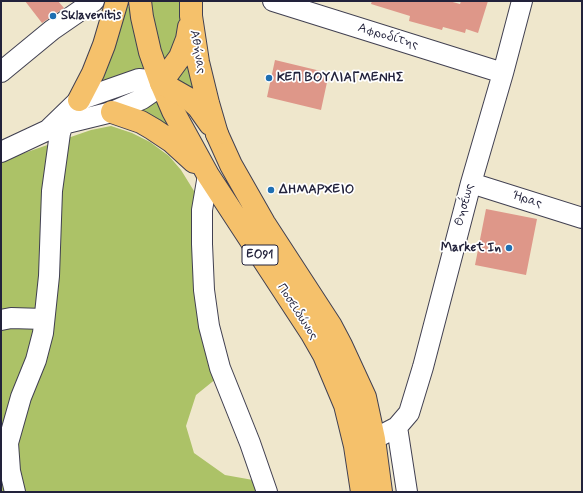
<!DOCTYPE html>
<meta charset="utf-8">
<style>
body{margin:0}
#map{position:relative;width:583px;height:493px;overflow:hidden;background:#efe7cc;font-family:Mynerve,sans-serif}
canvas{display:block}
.frame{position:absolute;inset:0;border:2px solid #22223b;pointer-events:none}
</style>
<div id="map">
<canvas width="583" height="493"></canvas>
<div class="frame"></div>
</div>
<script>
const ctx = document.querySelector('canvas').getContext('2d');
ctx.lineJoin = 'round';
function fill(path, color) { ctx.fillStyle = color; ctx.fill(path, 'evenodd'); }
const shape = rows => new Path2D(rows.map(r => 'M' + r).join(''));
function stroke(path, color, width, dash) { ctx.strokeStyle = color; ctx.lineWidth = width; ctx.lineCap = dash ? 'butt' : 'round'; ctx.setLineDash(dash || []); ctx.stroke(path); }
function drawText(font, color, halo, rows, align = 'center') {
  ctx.font = font + ' Mynerve,sans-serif'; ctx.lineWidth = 3.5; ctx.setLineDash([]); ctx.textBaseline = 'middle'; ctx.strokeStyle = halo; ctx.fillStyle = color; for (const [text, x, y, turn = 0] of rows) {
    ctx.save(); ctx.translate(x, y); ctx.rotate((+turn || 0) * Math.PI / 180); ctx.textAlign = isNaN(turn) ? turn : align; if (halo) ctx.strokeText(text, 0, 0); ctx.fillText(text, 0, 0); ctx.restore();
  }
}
const green = shape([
 [151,1,183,1,183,29,167,66,153,30],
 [124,6,133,7,146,67,90,92],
 [188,62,200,102,173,83,182,74],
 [157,98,178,136,126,110],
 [111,126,132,133,150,142,169,156,181,170,194,191,201,323,217,378,196,395,186,426,194,453,225,475,253,480,259,492,1,492,1,161,91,130]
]);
const building = shape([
 [25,1,58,1,64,8,42,23],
 [372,1,449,1,460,4,461,1,488,1,478,33,466,29,465,33,443,27,442,30,409,21,410,16,371,4],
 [275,60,329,73,321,110,267,97],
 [486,209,537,219,526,275,475,265]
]);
const minor = shape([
 [273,1,503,73],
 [1,72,52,30,94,1],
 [1,152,48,130,63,124,112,112,142,99,155,90,161,83,151,80,139,79,79,100,48,130],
 [208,175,202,210,202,244,204,290,209,326,220,368,250,443,267,492],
 [471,183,582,218],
 [1,320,11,318,44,319],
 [397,427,407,492],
 [374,439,397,427,409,413,423,367,471,183,503,73,522,1],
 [15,492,10,471,8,443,21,397,36,360,43,333,49,276,52,191,60,133,63,124]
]);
const major = shape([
 [161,83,173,111,208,175,312,334,324,355,345,405,355,446,362,492],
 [112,112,141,122,153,129,171,141,194,162],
 [217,134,231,165,264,223,331,326,341,345,365,397,374,439,381,492]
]);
const highway = shape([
 [140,1,142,17,150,52,161,83],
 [191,1,191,16,198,62,208,103,217,134],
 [161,83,189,99,198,107,210,124],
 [161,83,180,57,187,39,189,27],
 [79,100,93,73,104,45,117,1]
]);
const markers = [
 [53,16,4,"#1f6fb2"],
 [269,78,4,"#1f6fb2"],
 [271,190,4,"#1f6fb2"],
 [509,248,4,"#1f6fb2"]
];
const shields = [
 [260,255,36]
];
const shieldNames = [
 ["ΕΟ91",260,255]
];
const poiNames = [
 ["Sklavenitis",61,16],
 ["ΚΕΠ ΒΟΥΛΙΑΓΜΕΝΗΣ",277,78],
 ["ΔΗΜΑΡΧΕΙΟ",279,190],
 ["Market In",501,248,"right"]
];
const streetNames = [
 ["Αφροδίτης",388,37,17],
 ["Αθήνας",197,52,80],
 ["Ήρας",527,200,18],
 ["Θησέως",465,205,-75],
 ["Ποσειδώνος",297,312,57]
];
fill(green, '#acc267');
fill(building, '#de9789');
stroke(minor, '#414051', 22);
stroke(major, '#414051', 24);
stroke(highway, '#414051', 24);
stroke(minor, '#fff', 20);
stroke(major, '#f5c16b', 22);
stroke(highway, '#f5c16b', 22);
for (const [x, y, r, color] of markers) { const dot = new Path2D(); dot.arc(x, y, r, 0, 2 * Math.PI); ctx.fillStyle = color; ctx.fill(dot); stroke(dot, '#fff', 1.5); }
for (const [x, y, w] of shields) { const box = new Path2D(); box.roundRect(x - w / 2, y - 10, w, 20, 3); ctx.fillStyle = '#fff'; ctx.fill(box); stroke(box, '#22223b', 1); }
drawText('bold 12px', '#22223b', null, shieldNames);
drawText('bold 13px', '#22223b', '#fff', poiNames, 'left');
drawText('13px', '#22223b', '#fff', streetNames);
</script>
